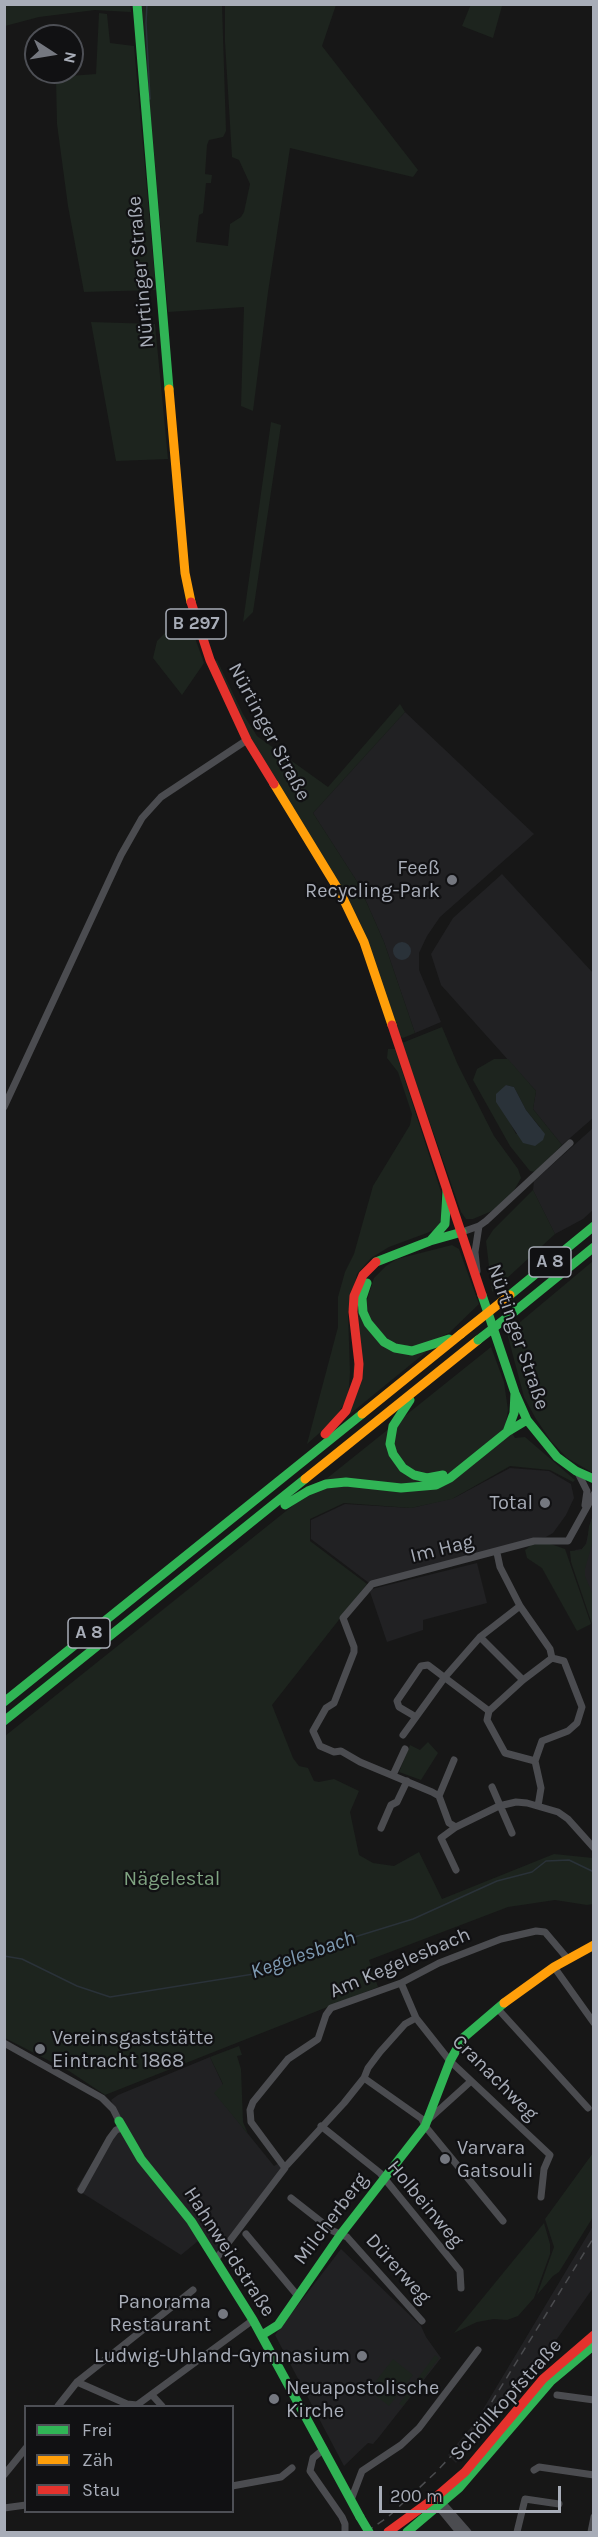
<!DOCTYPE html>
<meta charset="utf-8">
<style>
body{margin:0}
#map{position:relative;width:598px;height:2537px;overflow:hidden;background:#171717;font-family:Karla,sans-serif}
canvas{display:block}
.frame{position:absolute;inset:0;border:6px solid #a8adb8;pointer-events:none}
.legend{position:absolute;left:24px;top:2405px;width:210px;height:108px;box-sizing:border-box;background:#111113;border:2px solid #4d4f55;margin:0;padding:8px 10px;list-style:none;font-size:18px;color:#a8adb8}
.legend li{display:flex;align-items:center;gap:12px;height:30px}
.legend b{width:30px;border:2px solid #4d4f55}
.north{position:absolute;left:24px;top:24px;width:60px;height:60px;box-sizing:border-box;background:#111113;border:2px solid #4d4f55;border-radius:50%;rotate:102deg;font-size:16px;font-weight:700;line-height:24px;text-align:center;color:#a8adb8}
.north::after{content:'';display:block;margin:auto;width:21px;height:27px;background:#757880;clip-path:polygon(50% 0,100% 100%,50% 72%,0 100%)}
.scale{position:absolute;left:379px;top:2486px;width:182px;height:27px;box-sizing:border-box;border:3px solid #a8adb8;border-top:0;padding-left:8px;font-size:18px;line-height:21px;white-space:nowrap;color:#a8adb8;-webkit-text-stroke:4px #111113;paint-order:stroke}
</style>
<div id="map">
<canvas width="598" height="2537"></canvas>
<div class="frame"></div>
<ul class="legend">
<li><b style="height:8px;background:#30b455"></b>Frei</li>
<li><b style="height:8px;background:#ff9f0a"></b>Zäh</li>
<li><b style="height:8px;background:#e5322d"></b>Stau</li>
</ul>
<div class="north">N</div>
<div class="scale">200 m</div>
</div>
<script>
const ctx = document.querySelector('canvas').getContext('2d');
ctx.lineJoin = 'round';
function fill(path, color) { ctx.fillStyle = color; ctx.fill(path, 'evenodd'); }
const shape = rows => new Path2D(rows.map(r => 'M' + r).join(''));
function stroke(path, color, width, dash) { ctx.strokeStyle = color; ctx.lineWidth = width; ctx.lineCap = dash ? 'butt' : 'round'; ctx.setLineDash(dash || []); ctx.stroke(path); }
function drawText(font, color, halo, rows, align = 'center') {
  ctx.font = font + ' Karla,sans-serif'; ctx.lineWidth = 4.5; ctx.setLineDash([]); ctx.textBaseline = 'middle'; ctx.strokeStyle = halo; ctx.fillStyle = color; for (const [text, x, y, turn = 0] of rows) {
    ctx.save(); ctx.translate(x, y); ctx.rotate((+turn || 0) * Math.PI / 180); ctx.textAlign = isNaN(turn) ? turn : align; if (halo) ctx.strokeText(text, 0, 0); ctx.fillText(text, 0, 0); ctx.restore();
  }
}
const built = shape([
 [405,712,534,834,440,917,427,936,419,953,419,970,441,1022,415,1033,384,942,358,883,313,813],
 [502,874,593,973,593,1118,562,1145,533,1109,536,1091,441,985,431,954,453,918],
 [593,1128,593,1210,583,1219,555,1234,533,1190,534,1181],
 [510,1468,549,1471,571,1484,574,1498,566,1515,553,1533,546,1537,532,1539,369,1583,311,1539,311,1520,345,1504,411,1508,454,1498],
 [593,1516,593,1609,575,1550,582,1549,586,1544,591,1520],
 [477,1563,487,1603,423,1620,423,1630,387,1642,370,1592,372,1589],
 [210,2057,223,2085,215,2093,274,2166,279,2163,283,2168,216,2255,203,2237,181,2255,76,2189,120,2119,111,2100,118,2095],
 [593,2226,593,2288,528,2380,525,2379,456,2463,448,2455,476,2421],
 [341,2249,421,2326,426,2337,441,2358,379,2437,373,2444,368,2443,344,2466,275,2335]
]);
const green = shape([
 [5,4,130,5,131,12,95,10,39,17,5,26],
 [471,4,502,6,493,38,462,26],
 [141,5,222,5,226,131,223,137,209,140,207,145,205,174,212,175,211,183,206,183,203,213,199,215,196,242,228,246,230,224,241,217,244,212,250,184,239,160,232,157,225,42,225,5,336,5,322,46,418,170,413,177,290,148,268,292,253,411,241,406,244,307,168,312],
 [99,13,107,14,110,43,134,46,156,290,84,292,68,206,57,124,56,77,96,74],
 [91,322,155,324,168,459,116,461],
 [271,422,281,425,253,612,243,622],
 [189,621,204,663,182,695,153,658,157,641,172,626],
 [217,660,243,714,257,736,328,787,400,704,405,712,313,813,358,883,384,942,415,1033,403,1038,400,1037,359,920,251,739,214,662],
 [442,1027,458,1065,494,1136,518,1169,521,1178,512,1194,492,1211,473,1219,466,1219,461,1212,402,1043],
 [388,1049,395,1049,441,1192,441,1222,435,1230,389,1247,371,1258,357,1274,348,1313,350,1373,348,1398,333,1421,307,1444,338,1327,338,1297,345,1272,354,1254,373,1186,410,1125,412,1114,398,1072,387,1058],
 [494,1059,508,1059,536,1091,533,1109,562,1145,535,1172,530,1171,510,1146,473,1080,477,1069],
 [506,1085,514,1087,526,1110,540,1127,516,1134,506,1115,502,1090],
 [533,1190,555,1234,492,1292,486,1241,493,1230],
 [452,1245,459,1249,479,1304,449,1333,416,1348,392,1343,370,1321,366,1303,374,1278,386,1266,397,1259],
 [593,1261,593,1473,567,1458,551,1441,536,1419,524,1397,507,1333],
 [362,1291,376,1338,426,1352,350,1414,357,1318],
 [491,1347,504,1382,508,1410,506,1422,515,1438,525,1437,575,1480,573,1482,550,1470,510,1466,452,1499,411,1508,344,1503,310,1519,310,1541,367,1584,272,1705,293,1758,299,1766,308,1768,314,1781,319,1782,334,1779,359,1791,350,1812,359,1855,373,1863,394,1866,419,1852,442,1899,554,1854,593,1858,593,1904,587,1905,555,1900,508,1907,369,1960,378,1987,105,2095,69,2071,5,2038,5,1736],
 [593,1517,593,1541,585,1569,585,1576,593,1595,593,1627,571,1562,570,1551,581,1550,587,1543,589,1526],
 [548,1543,565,1549,591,1624,577,1631,542,1568,527,1558,525,1550,532,1544],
 [428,1742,438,1753,421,1780,399,1772,410,1745,420,1750],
 [239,2046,242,2055,237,2056,241,2069,243,2122,248,2134,214,2093,223,2084,210,2057],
 [593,2153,593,2217,559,2272,553,2276,537,2295,554,2247,545,2219],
 [544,2223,550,2244,550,2254,534,2298,518,2316,507,2320,494,2319,477,2322,454,2333],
 [435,2355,439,2358,403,2406,399,2404],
 [393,2359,413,2375,389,2406,369,2390]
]);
const water = shape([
 '393 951a9 9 0 1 1 18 0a9 9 0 1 1-18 0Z',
 [506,1085,514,1087,526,1110,545,1134,543,1140,535,1146,523,1143,496,1102,496,1094]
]);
const stream = shape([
 [147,4,146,23,150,99],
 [4,1956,22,1959,77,1986,110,1997,260,1973,293,1962,322,1947,413,1919,497,1881,532,1872,546,1861,569,1860,594,1872]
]);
const street = shape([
 [4,1107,121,855,142,818,161,797,247,740],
 [462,1232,479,1226,486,1221,570,1143],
 [477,1271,475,1252,479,1226],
 [577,1471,587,1491,585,1505],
 [594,1494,568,1541,534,1541,372,1584,343,1618,354,1647,354,1652,334,1703,326,1708,313,1731,320,1746,334,1752,341,1751,360,1762,432,1792,439,1796,449,1823,456,1827,499,1806,516,1802,527,1803,558,1812,568,1819,594,1848],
 [497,1553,500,1567,520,1606,550,1649,552,1658,564,1661,582,1707,577,1723,568,1731,542,1741,535,1761,541,1788,538,1806],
 [480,1637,523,1680],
 [416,1717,399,1707,397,1701,421,1666,428,1665,489,1711],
 [403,1735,445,1677,480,1637,520,1606],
 [535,1761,505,1753,487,1720,489,1711,523,1680,552,1658],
 [393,1775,405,1749],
 [492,1787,512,1833],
 [439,1796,454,1760],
 [381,1828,391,1805,397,1802,407,1781],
 [456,1870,441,1838,456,1827],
 [554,1967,594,2023],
 [401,1983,416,2018,450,2061,550,2155,544,2169,541,2197],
 [497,2008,588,2108],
 [4,2043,102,2098,113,2109,119,2121],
 [364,2078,422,2119,425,2126,503,2221],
 [428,2120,470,2082],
 [321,2126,380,2173,460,2271,461,2288],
 [287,2165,344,2103,364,2078,368,2068,380,2052,405,2024,416,2018],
 [81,2190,110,2138,116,2130,122,2128],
 [291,2198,333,2231,347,2237,422,2321],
 [246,2234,297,2295],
 [216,2259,285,2168,251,2122,250,2110,253,2102,288,2059,318,2039,326,2015,331,2008,401,1983,439,1963,501,1939,536,1931,545,1932,567,1958],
 [77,2382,127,2404,137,2405,253,2320],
 [152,2395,162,2406],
 [557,2395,594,2400],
 [58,2406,77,2382,193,2290],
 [324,2449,313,2458,310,2471,342,2517,345,2524,345,2532],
 [534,2470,539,2467,594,2475],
 [4,2475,26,2448],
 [232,2486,281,2477,292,2468],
 [351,2500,362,2471,401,2445,419,2428,478,2350],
 [440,2500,468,2532],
 [436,2504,459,2532],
 [4,2508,26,2505],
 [517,2532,525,2499,559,2504],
 [591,2532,594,2517]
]);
const fast = shape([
 [137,4,169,389],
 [431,1240,445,1224,447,1191],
 [376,1262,430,1241,462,1232],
 [367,1283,362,1298,363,1312,368,1323,384,1342,395,1348,412,1351,449,1339],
 [482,1295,515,1393,527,1420],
 [510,1295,594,1226],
 [514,1312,594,1247],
 [410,1400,393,1426,390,1444,393,1454,403,1468,414,1475,427,1478,443,1475],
 [527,1420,557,1457,576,1471,594,1479],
 [507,1432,514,1413,515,1393],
 [285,1505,308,1491,326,1484,346,1482,401,1488,436,1485,450,1478,507,1432,527,1420],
 [4,1702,362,1414],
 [4,1721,305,1479],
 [119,2121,141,2159,191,2221,253,2320,360,2517],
 [262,2335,278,2325,341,2234,425,2126,450,2061,463,2038,504,2003],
 [407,2532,459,2488,551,2381,594,2345]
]);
const slow = shape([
 [169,389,185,573,191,602],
 [274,784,341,894,364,942,392,1025],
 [362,1414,461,1334],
 [305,1479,478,1340],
 [504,2003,554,1967,594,1945]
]);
const jam = shape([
 [191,602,210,660,247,740,274,784],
 [392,1025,482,1295],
 [325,1434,346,1411,358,1378,359,1364,353,1312,354,1296,363,1275,376,1262],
 [388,2532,436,2497,465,2472,543,2379,594,2335]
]);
const rail = shape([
 [366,2532,388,2517,435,2473,454,2453,483,2416,594,2237]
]);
const fastBridge = shape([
 [478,1340,514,1312],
 [360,2517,369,2532]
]);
const slowBridge = shape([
 [461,1334,510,1295]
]);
const markers = [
 [452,880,6,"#757880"],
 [545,1503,6,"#757880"],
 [40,2049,6,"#757880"],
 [445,2159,6,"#757880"],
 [223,2314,6,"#757880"],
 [362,2356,6,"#757880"],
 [274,2399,6,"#757880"]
];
const shields = [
 [196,624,60],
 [550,1262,42],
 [89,1633,42]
];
const shieldNames = [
 ["B 297",196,624],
 ["A 8",550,1262],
 ["A 8",89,1633]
];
const streetNames = [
 ["Nürtinger Straße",141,272,-95],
 ["Nürtinger Straße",269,732,62],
 ["Nürtinger Straße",518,1337,71],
 ["Im Hag",442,1549,-14],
 ["Am Kegelesbach",400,1963,-23],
 ["Cranachweg",495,2078,45],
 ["Holbeinweg",425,2204,50],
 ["Milcherberg",331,2219,-53],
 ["Hahnweidstraße",229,2252,57],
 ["Dürerweg",398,2269,48],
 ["Schöllkopfstraße",506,2400,-48]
];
const poiNames = [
 ["Feeß",440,868],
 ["Recycling-Park",440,891],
 ["Total",533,1503],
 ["Vereinsgaststätte",52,2038,"left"],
 ["Eintracht 1868",52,2061,"left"],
 ["Varvara",457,2148,"left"],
 ["Gatsouli",457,2171,"left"],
 ["Panorama",211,2302],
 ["Restaurant",211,2325],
 ["Ludwig-Uhland-Gymnasium",350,2356],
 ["Neuapostolische",286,2388,"left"],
 ["Kirche",286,2411,"left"]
];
const parkNames = [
 ["Nägelestal",172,1879]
];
const waterNames = [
 ["Kegelesbach",303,1955,-19]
];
fill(built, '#212123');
fill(green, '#1d241e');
fill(water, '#2a3239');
stroke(stream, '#2a3239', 1.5);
stroke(street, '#4b4c50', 7);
stroke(fast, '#30b455', 9);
stroke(slow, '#ff9f0a', 9);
stroke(jam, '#e5322d', 9);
stroke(rail, '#4b4c4f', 1.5, [8, 6]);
stroke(fastBridge, '#30b455', 9);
stroke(slowBridge, '#ff9f0a', 9);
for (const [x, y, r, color] of markers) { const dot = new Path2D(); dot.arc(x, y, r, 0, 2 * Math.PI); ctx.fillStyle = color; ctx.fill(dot); stroke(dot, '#111113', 2); }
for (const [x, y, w] of shields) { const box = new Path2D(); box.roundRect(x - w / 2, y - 15, w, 30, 4.5); ctx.fillStyle = '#111113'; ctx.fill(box); stroke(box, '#a8adb8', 1.5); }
drawText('bold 18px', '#a8adb8', null, shieldNames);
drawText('20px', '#a8adb8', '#111113', streetNames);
drawText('20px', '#a8adb8', '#111113', poiNames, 'right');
drawText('20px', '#7fa381', '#111113', parkNames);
drawText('italic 21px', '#7f9bb3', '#111113', waterNames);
</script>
